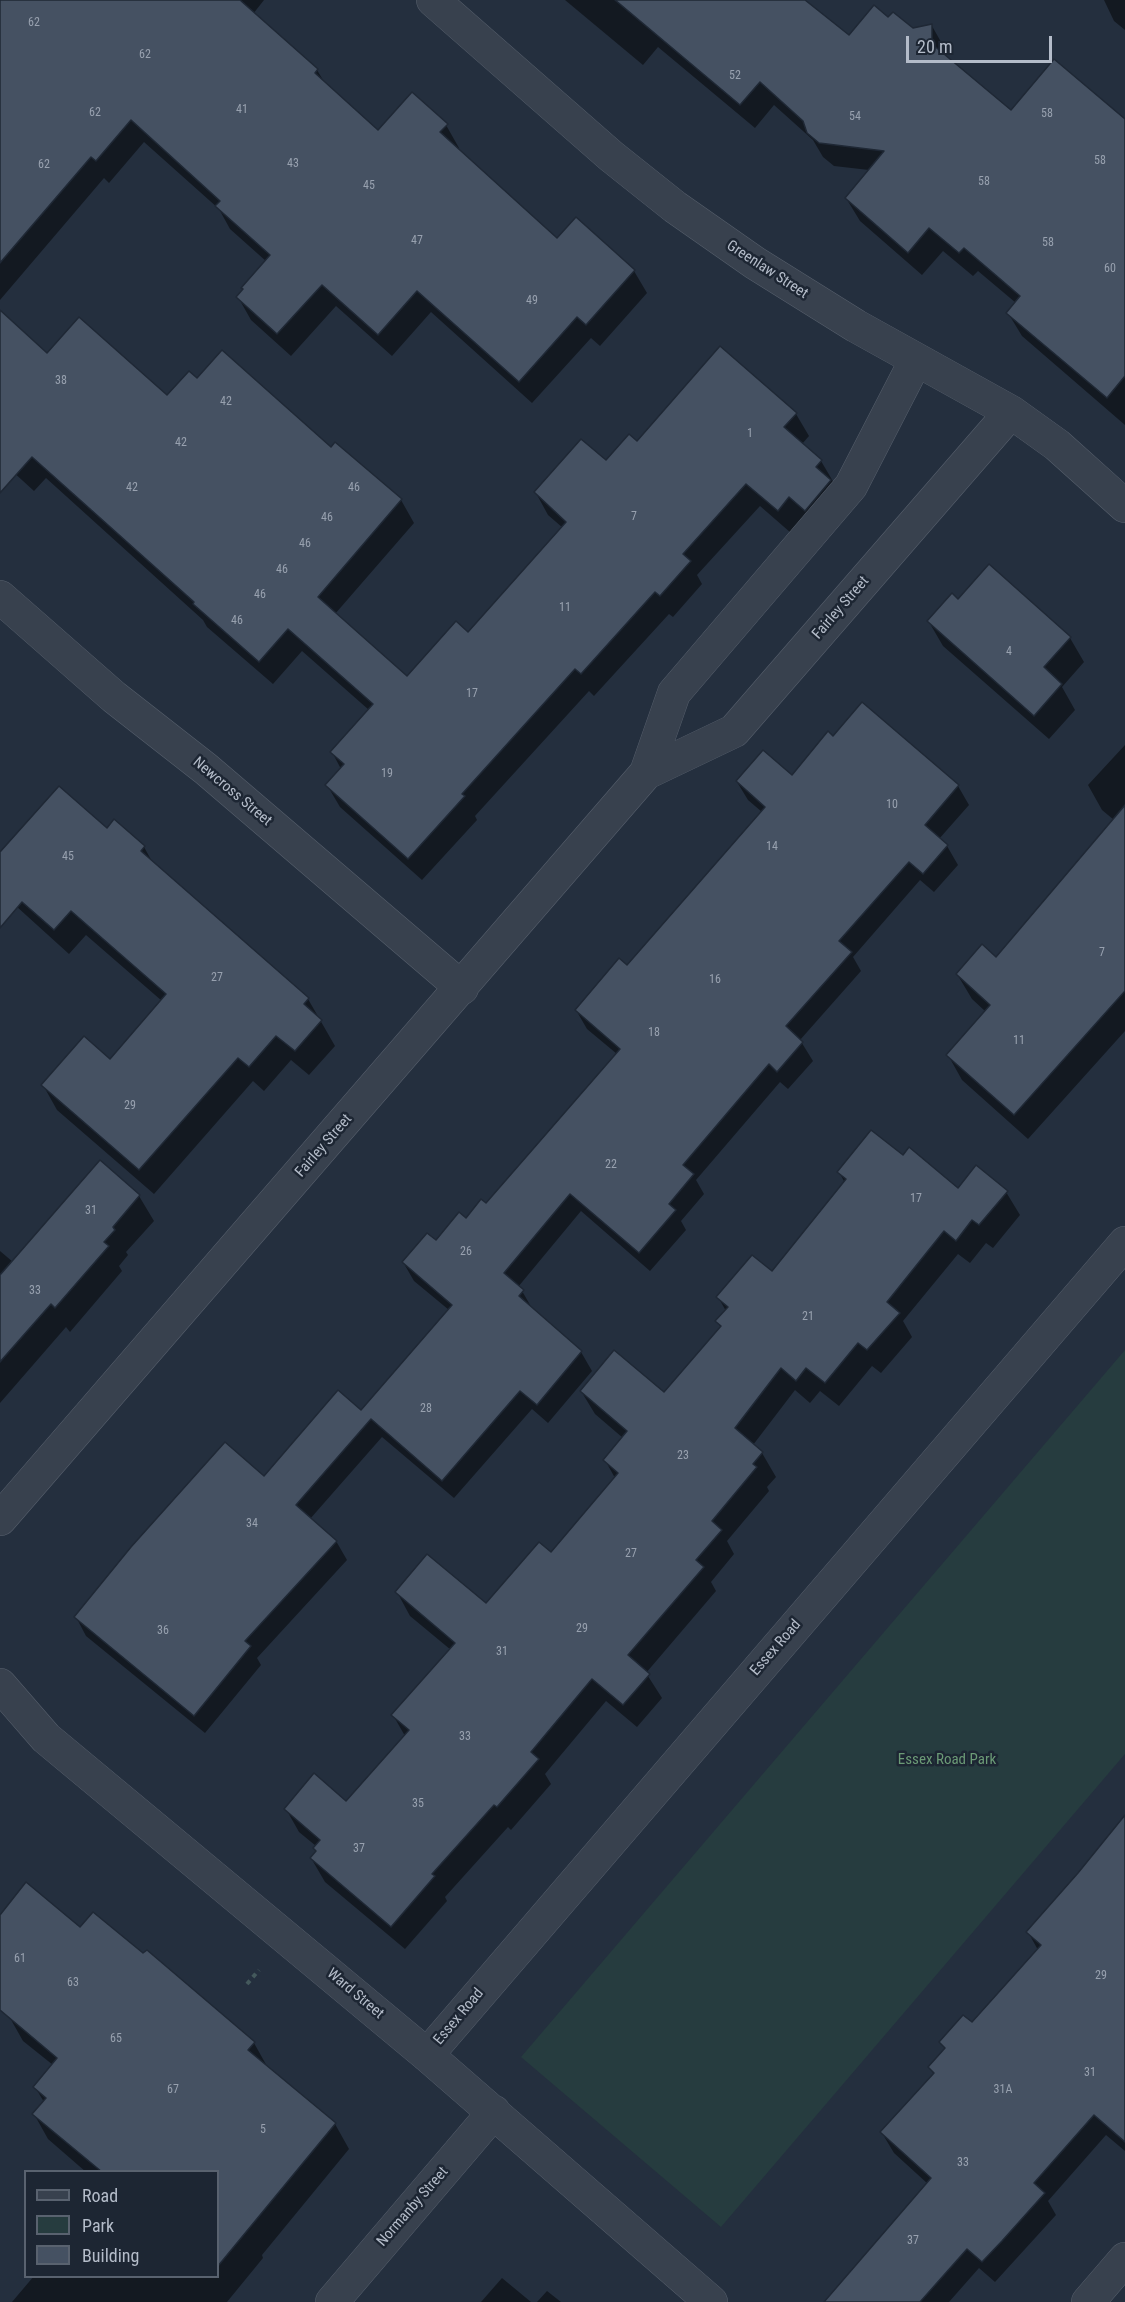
<!DOCTYPE html>
<style>
body{margin:0}
#map{position:relative;width:1125px;height:2302px;overflow:hidden;background:#242f3e;font-family:"Roboto Condensed",sans-serif}
canvas{display:block}
.legend{position:absolute;left:24px;top:2170px;width:195px;height:108px;box-sizing:border-box;background:#1d2633;border:2px solid #59626f;margin:0;padding:8px 10px;list-style:none;font-size:18px;color:#b4bcc9}
.legend li{display:flex;align-items:center;gap:12px;height:30px}
.legend b{width:30px;border:2px solid #59626f}
.scale{position:absolute;left:906px;top:36px;width:146px;height:27px;box-sizing:border-box;border:3px solid #b4bcc9;border-top:0;padding-left:8px;font-size:18px;line-height:21px;white-space:nowrap;color:#b4bcc9;-webkit-text-stroke:4px #1d2633;paint-order:stroke}
</style>
<div id="map">
<canvas width="1125" height="2302"></canvas>
<ul class="legend">
<li><b style="height:8px;background:#38414e"></b>Road</li>
<li><b style="height:16px;background:#263c3f"></b>Park</li>
<li><b style="height:16px;background:#455162"></b>Building</li>
</ul>
<div class="scale">20 m</div>
</div>
<script>
const ctx = document.querySelector('canvas').getContext('2d');
ctx.lineJoin = 'round';
function fill(path, color) { ctx.fillStyle = color; ctx.fill(path, 'evenodd'); }
const shape = rows => new Path2D(rows.map(r => 'M' + r).join(''));
function stroke(path, color, width, dash) { ctx.strokeStyle = color; ctx.lineWidth = width; ctx.lineCap = dash ? 'butt' : 'round'; ctx.setLineDash(dash || []); ctx.stroke(path); }
function drawText(font, color, halo, rows, align = 'center') {
  ctx.font = font + ' "Roboto Condensed",sans-serif'; ctx.lineWidth = 5; ctx.setLineDash([]); ctx.textBaseline = 'middle'; ctx.strokeStyle = halo; ctx.fillStyle = color; for (const [text, x, y, turn = 0] of rows) {
    ctx.save(); ctx.translate(x, y); ctx.rotate((+turn || 0) * Math.PI / 180); ctx.textAlign = isNaN(turn) ? turn : align; if (halo) ctx.strokeText(text, 0, 0); ctx.fillText(text, 0, 0); ctx.restore();
  }
}
const green = shape([
 [1125,1350,1125,1754,721,2227,521,2057]
]);
const shadow = shape([
 [0,0,264,0,253,14,317,70,326,85,378,132,446,125,459,148,457,150,557,240,634,271,647,293,600,346,591,338,532,403,431,312,392,356,336,306,291,356,251,320,238,297,244,291,242,288,267,262,230,229,219,209,144,142,109,183,104,178,0,300],
 [565,0,803,0,849,38,888,19,912,30,932,26,945,49,945,57,1011,112,1125,121,1125,425,1022,336,1008,313,1016,303,978,271,973,276,943,251,922,275,860,221,846,198,869,170,834,166,823,157,813,140,774,105,755,128,658,47,643,65],
 [1104,0,1125,0,1125,30,1114,21],
 [0,312,47,355,168,397,197,380,331,449,335,444,401,500,414,523,335,614,408,678,469,634,563,528,548,515,536,493,606,462,637,444,796,414,809,436,802,444,821,461,834,483,791,533,760,506,697,575,702,584,673,617,669,614,594,696,589,691,475,816,477,820,422,880,340,807,327,785,341,769,332,752,369,710,302,651,273,684,207,627,203,620,46,478,34,491,0,460],
 [958,601,1070,638,1084,662,1062,687,1075,710,1049,739,943,646,929,622],
 [862,704,958,786,969,805,939,839,947,846,958,865,934,892,920,880,853,957,861,971,800,1040,813,1061,788,1089,780,1082,696,1180,704,1194,681,1221,686,1230,650,1271,581,1211,518,1287,522,1291,533,1310,581,1352,592,1371,548,1423,532,1409,454,1498,382,1437,310,1519,336,1541,347,1560,257,1658,261,1665,205,1733,86,1636,76,1617,264,1478,361,1412,449,1310,414,1281,403,1262,436,1242,486,1206,617,1054,587,1029,576,1010,627,967,762,812,748,800,737,782,792,777,833,738],
 [1125,745,1125,1031,1028,1139,962,1080,948,1055,986,1012,972,999,957,974,997,959,1114,820,1102,810,1088,785],
 [107,830,144,847,154,865,308,999,335,1046,309,1075,291,1060,264,1091,253,1081,154,1194,57,1110,43,1085,110,1061,162,1001,86,935,69,954,16,906,0,864,0,855],
 [903,1157,959,1190,1006,1192,1020,1215,993,1248,986,1243,970,1263,958,1254,903,1321,912,1337,881,1373,872,1366,839,1406,820,1391,810,1403,795,1390,753,1445,762,1453,776,1477,767,1487,769,1491,727,1541,734,1554,711,1582,716,1591,646,1673,662,1698,637,1727,606,1701,545,1774,551,1784,511,1830,508,1827,445,1897,447,1901,405,1949,325,1882,311,1858,317,1852,316,1846,299,1832,286,1809,346,1803,405,1736,393,1715,451,1650,410,1616,397,1592,486,1605,551,1554,615,1478,605,1460,623,1438,595,1414,581,1391,664,1395,721,1328,717,1321,726,1311,718,1297,772,1274,845,1183,839,1172],
 [101,1162,139,1196,154,1221,126,1252,128,1255,119,1266,122,1271,70,1332,66,1327,0,1403,0,1251,13,1262],
 [1125,1833,1125,2151,1106,2135,1048,2201,1056,2215,995,2282,979,2268,949,2302,840,2302,928,2184,894,2153,882,2133,934,2075,930,2067,946,2050,941,2042,972,2025,1038,1950,1028,1932],
 [0,1917,80,1929,254,2043,268,2068,335,2124,349,2149,262,2255,263,2258,227,2302,12,2302,34,2276,218,2276,218,2172,86,2172,48,2139,34,2114,44,2102,35,2087,53,2065,23,2041,10,2018,0,2010],
 [502,2278,531,2302,481,2302],
 [547,2291,561,2302,537,2302]
]);
const building = shape([
 [0,0,240,0,318,69,315,73,378,130,412,92,448,124,440,132,557,238,576,217,635,270,586,325,577,317,519,382,417,291,378,335,322,285,277,334,236,297,243,289,241,288,270,255,215,206,220,201,131,120,96,161,91,157,0,263,0,0],
 [615,0,805,0,849,35,874,5,888,17,893,12,913,28,932,24,932,44,1011,110,1054,59,1125,119,1125,376,1107,398,1006,313,1020,296,964,248,959,253,929,228,908,253,845,198,884,151,819,143,807,133,803,121,760,82,740,105,615,0],
 [0,310,47,353,79,317,167,395,189,371,197,378,222,350,331,447,335,442,402,499,318,597,407,676,456,621,468,632,566,522,534,492,581,439,606,460,629,434,637,441,720,346,797,413,784,427,822,460,816,467,831,480,805,511,789,497,778,511,746,484,683,554,691,561,660,596,655,592,581,674,575,669,462,794,465,796,408,859,325,785,344,764,330,752,373,704,288,629,259,662,193,604,194,602,32,457,0,493,0,310],
 [989,564,1071,637,1044,667,1062,684,1034,716,927,621,952,593,958,599,989,564],
 [862,702,959,785,925,825,948,845,923,874,909,862,839,941,852,952,786,1026,803,1042,777,1072,769,1064,683,1165,694,1174,669,1204,676,1210,639,1253,570,1194,504,1273,524,1290,519,1296,582,1351,537,1405,520,1391,442,1481,371,1419,296,1505,337,1541,245,1641,251,1646,194,1716,74,1617,131,1547,225,1442,264,1476,338,1390,361,1410,452,1305,402,1262,427,1233,436,1240,459,1212,466,1218,481,1199,486,1203,620,1049,575,1010,619,958,627,965,765,807,736,781,763,750,792,775,828,731,833,736,862,702],
 [59,786,107,828,114,819,145,846,141,851,309,998,304,1004,322,1020,295,1051,276,1036,249,1067,238,1058,139,1170,41,1085,84,1036,110,1059,166,994,71,911,54,930,22,902,0,928,0,852,59,786],
 [1125,805,1125,991,1014,1115,946,1055,990,1005,956,974,982,944,996,957,1125,805],
 [871,1130,903,1155,909,1147,958,1188,976,1165,1008,1191,979,1225,972,1220,956,1241,944,1231,887,1302,900,1313,867,1350,858,1343,825,1383,806,1368,796,1381,781,1368,735,1428,763,1452,753,1464,757,1467,712,1521,722,1530,696,1560,704,1567,628,1655,650,1674,623,1705,592,1679,531,1752,539,1759,497,1807,494,1805,432,1874,435,1876,391,1927,310,1858,316,1851,313,1848,320,1840,284,1809,314,1773,346,1801,409,1730,391,1715,455,1643,395,1592,427,1554,486,1603,539,1542,551,1552,618,1473,603,1460,627,1431,580,1391,614,1350,664,1392,721,1326,715,1321,728,1307,716,1297,752,1255,772,1271,846,1179,837,1172,871,1130],
 [100,1160,140,1195,113,1227,115,1230,104,1242,109,1246,55,1308,51,1304,0,1362,0,1275,100,1160],
 [1125,1815,1125,2142,1094,2115,1034,2183,1045,2193,1002,2241,982,2262,967,2249,920,2302,824,2302,931,2178,880,2132,934,2073,928,2067,945,2048,939,2042,963,2015,972,2022,1041,1945,1026,1932,1078,1873,1125,1815],
 [26,1882,80,1927,93,1912,143,1953,147,1950,255,2042,248,2050,336,2123,218,2266,218,2172,102,2172,32,2114,46,2098,33,2087,57,2058,0,2010,0,1915,26,1882]
]);
const path = shape([
 [247,1984,259,1970]
]);
const street = shape([
 [433,0,611,156,675,207,755,263,856,326,1011,412,1057,445,1125,506],
 [0,597,114,697,206,769,462,988],
 [646,773,734,731,1011,412],
 [0,1519,646,773,674,693,851,486,916,360],
 [0,1685,46,1738,427,2055,711,2302],
 [427,2055,1125,1243],
 [332,2302,494,2112],
 [1088,2302,1125,2259]
]);
const numberNames = [
 ["62",34,23],
 ["62",145,55],
 ["52",735,76],
 ["41",242,110],
 ["62",95,113],
 ["58",1047,114],
 ["54",855,117],
 ["58",1100,161],
 ["43",293,164],
 ["62",44,165],
 ["58",984,182],
 ["45",369,186],
 ["47",417,241],
 ["58",1048,243],
 ["60",1110,269],
 ["49",532,301],
 ["38",61,381],
 ["42",226,402],
 ["1",750,434],
 ["42",181,443],
 ["42",132,488],
 ["46",354,488],
 ["7",634,517],
 ["46",327,518],
 ["46",305,544],
 ["46",282,570],
 ["46",260,595],
 ["11",565,608],
 ["46",237,621],
 ["4",1009,652],
 ["17",472,694],
 ["19",387,774],
 ["10",892,805],
 ["14",772,847],
 ["45",68,857],
 ["7",1102,953],
 ["27",217,978],
 ["16",715,980],
 ["18",654,1033],
 ["11",1019,1041],
 ["29",130,1106],
 ["22",611,1165],
 ["17",916,1199],
 ["31",91,1211],
 ["26",466,1252],
 ["33",35,1291],
 ["21",808,1317],
 ["28",426,1409],
 ["23",683,1456],
 ["34",252,1524],
 ["27",631,1554],
 ["29",582,1629],
 ["36",163,1631],
 ["31",502,1652],
 ["33",465,1737],
 ["35",418,1804],
 ["37",359,1849],
 ["61",20,1959],
 ["29",1101,1976],
 ["63",73,1983],
 ["65",116,2039],
 ["31",1090,2073],
 ["67",173,2090],
 ["31A",1003,2090],
 ["5",263,2130],
 ["33",963,2163],
 ["37",913,2241]
];
const streetNames = [
 ["Greenlaw Street",767,270,33],
 ["Fairley Street",841,608,-49],
 ["Newcross Street",232,792,40],
 ["Fairley Street",324,1146,-49],
 ["Essex Road",776,1648,-49],
 ["Ward Street",355,1994,40],
 ["Essex Road",459,2017,-50],
 ["Normanby Street",413,2207,-49]
];
const parkNames = [
 ["Essex Road Park",947,1760]
];
fill(green, '#263c3f');
fill(shadow, '#0007');
fill(building, '#455162');
stroke(building, '#1f2835', 1.5);
stroke(street, '#565f6c', 34);
stroke(path, '#44595c', 4, [4.5, 4.5]);
stroke(street, '#38414e', 33);
drawText('12px', '#98a1af', null, numberNames);
drawText('15px', '#b4bcc9', '#1d2633', streetNames);
drawText('15px', '#6b9a76', '#1d2633', parkNames);
</script>
